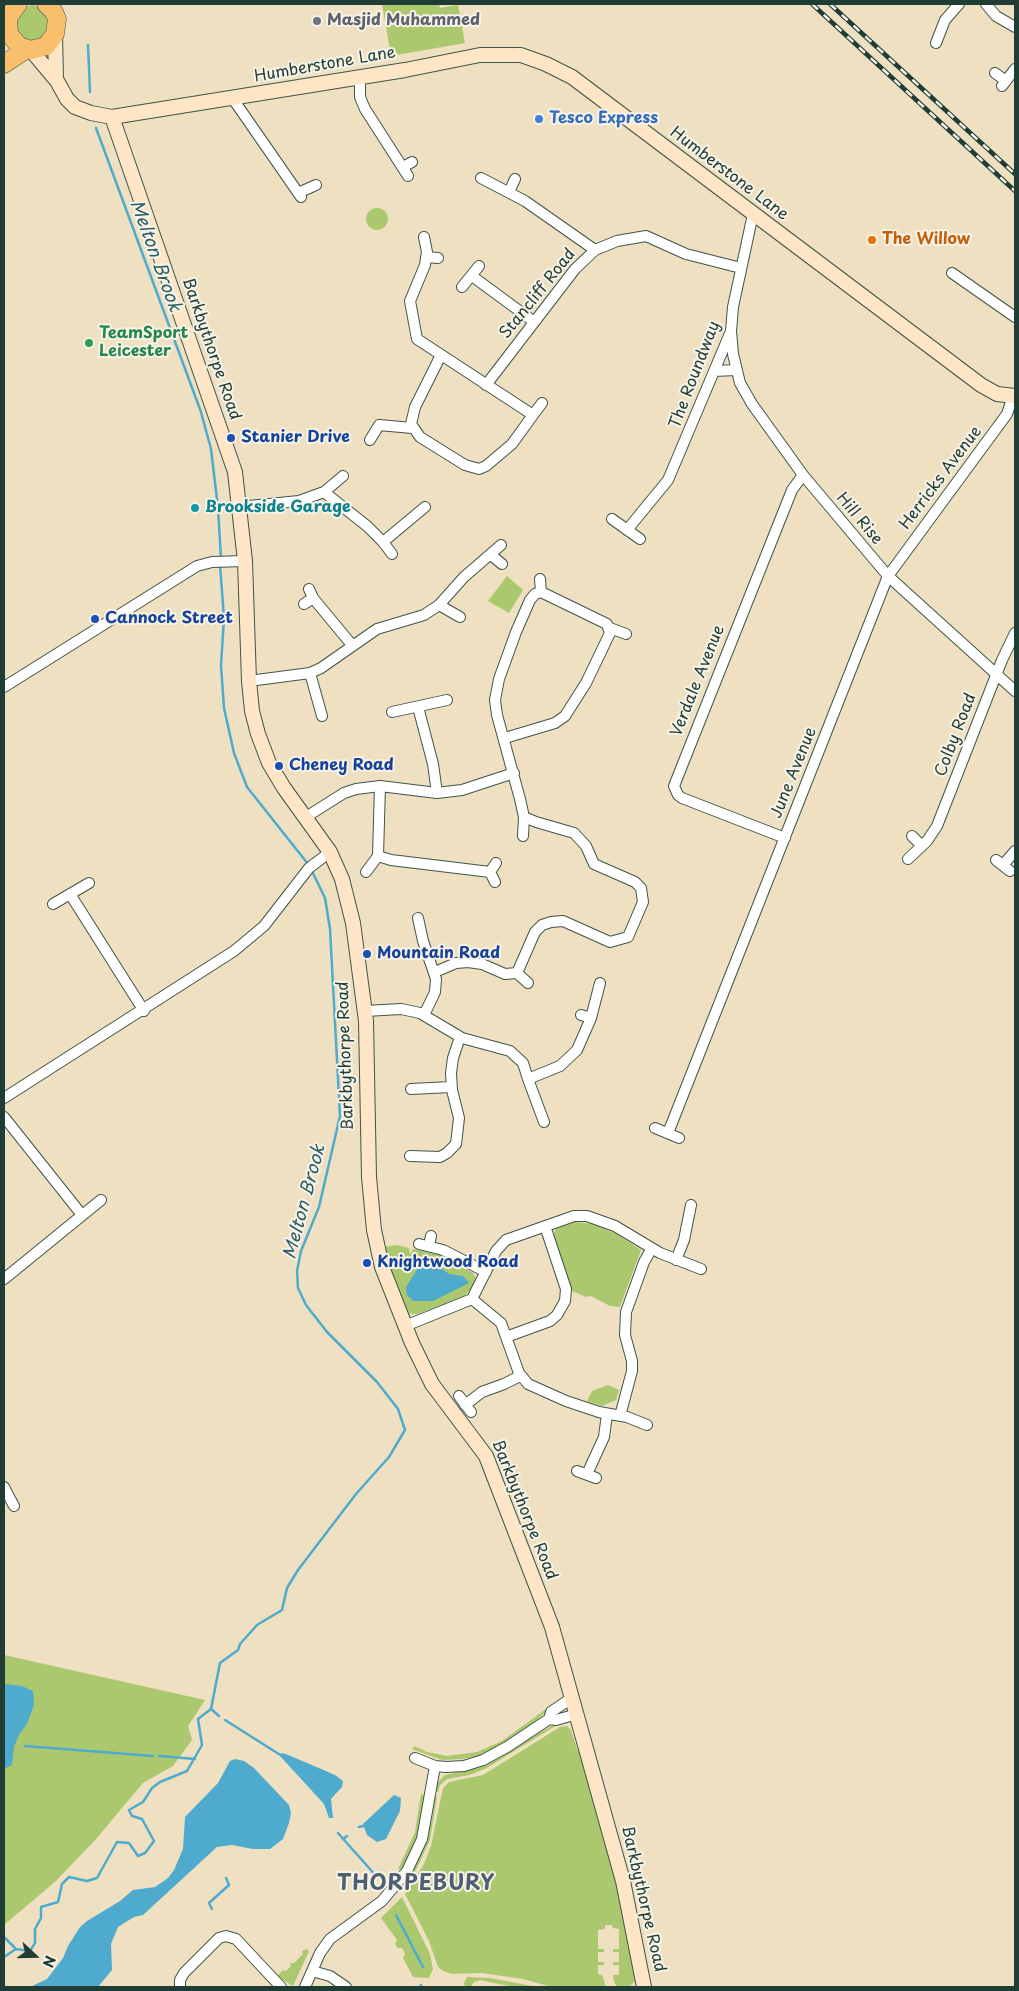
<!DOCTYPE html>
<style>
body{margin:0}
#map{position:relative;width:1019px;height:1991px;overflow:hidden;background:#eee0c0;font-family:"Playpen Sans",sans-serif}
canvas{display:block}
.frame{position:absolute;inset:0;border:5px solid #1f3d34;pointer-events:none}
.north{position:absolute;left:10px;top:1931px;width:50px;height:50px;-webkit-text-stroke:4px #f7f3e8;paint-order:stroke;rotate:111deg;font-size:14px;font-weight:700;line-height:20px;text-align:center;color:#1f3d34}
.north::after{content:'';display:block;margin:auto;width:18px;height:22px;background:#1f3d34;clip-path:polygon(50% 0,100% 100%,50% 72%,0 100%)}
</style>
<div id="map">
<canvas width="1019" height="1991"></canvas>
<div class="frame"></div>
<div class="north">N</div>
</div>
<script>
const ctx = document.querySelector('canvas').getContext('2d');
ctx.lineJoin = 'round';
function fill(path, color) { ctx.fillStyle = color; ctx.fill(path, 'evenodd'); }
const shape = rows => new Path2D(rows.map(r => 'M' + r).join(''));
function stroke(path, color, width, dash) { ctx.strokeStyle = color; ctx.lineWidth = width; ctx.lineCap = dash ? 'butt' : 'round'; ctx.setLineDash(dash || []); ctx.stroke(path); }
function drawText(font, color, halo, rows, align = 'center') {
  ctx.font = font + ' "Playpen Sans",sans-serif'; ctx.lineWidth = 4; ctx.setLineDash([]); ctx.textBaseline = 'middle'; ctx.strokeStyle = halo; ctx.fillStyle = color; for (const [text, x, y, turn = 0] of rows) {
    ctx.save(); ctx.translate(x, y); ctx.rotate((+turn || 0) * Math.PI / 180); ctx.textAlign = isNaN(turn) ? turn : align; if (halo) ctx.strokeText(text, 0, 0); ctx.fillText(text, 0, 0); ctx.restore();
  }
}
const green = shape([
 [382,4,439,4,440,8,458,5,465,43,391,56],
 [32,5,38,6,47,14,50,31,37,43,20,40,14,18,21,8],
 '366 219a11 11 0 1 1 22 0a11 11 0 1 1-22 0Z',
 [507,576,523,590,509,613,488,601],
 [575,1222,593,1224,615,1233,641,1250,620,1307,610,1306,591,1296,586,1297,570,1290,553,1236,556,1228],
 [396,1245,409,1248,410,1254,413,1249,439,1255,473,1273,476,1279,470,1290,463,1297,417,1314,411,1314,407,1312,389,1270,383,1247],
 [608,1385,619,1390,616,1400,602,1406,587,1401,592,1391],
 [4,1655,205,1700,188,1726,192,1740,173,1766,143,1783,96,1839,56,1881,4,1925],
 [553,1704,537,1720,506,1742,478,1756,461,1759,442,1760,412,1749,414,1746,427,1752,447,1756,477,1752,502,1741],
 [556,1723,557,1725,485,1769,469,1775,447,1779,440,1785,438,1792,434,1792,437,1783,445,1775,484,1766],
 [567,1726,571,1730,577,1749,581,1749,606,1832,635,1981,629,1987,617,1987,614,1982,613,1975,619,1975,619,1965,613,1965,613,1962,619,1962,619,1952,613,1952,613,1949,619,1949,619,1929,613,1928,612,1925,605,1925,605,1929,598,1930,598,1949,604,1949,604,1952,598,1952,598,1962,604,1962,604,1965,598,1965,598,1974,602,1975,606,1987,552,1987,523,1979,482,1973,451,1974,443,1971,438,1967,429,1941,405,1894,424,1864,431,1846,443,1788,449,1782,483,1775,560,1727],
 [421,1794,425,1795,418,1834,406,1863,402,1870,398,1869,415,1832],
 [434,1796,437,1797,430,1840,416,1870,404,1889,401,1886,422,1851],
 [402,1897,430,1954,433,1969,429,1978,413,1977,403,1958,405,1954,402,1948,398,1948,395,1944,397,1940,381,1918],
 [306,1949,309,1951,293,1986,277,1976,283,1970,286,1971,291,1966,290,1963,294,1963,303,1954,302,1951],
 [467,1977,490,1978,538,1987,514,1987,480,1980,474,1982,471,1987,465,1987,464,1983]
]);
const water = shape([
 [423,1260,436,1264,449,1274,463,1276,469,1283,433,1301,413,1301,407,1295,406,1287],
 [4,1684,22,1686,33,1691,34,1705,27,1724,19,1735,14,1747,12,1765,6,1768,4,1767],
 [281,1753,286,1754,335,1775,343,1781,342,1787,331,1799,333,1818,329,1818,324,1804,280,1756],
 [235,1759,244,1761,254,1768,289,1805,291,1813,289,1823,283,1839,270,1849,253,1849,232,1845,217,1847,143,1915,134,1917,118,1927,111,1944,112,1970,98,1987,30,1987,47,1979,63,1958,68,1946,80,1927,87,1921,120,1901,133,1890,155,1887,168,1878,174,1870,183,1849,185,1817,218,1783,230,1761],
 [394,1795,401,1798,400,1811,386,1839,377,1842,367,1835,363,1824]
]);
const stream = shape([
 [88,45,90,92],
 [96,128,201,412,211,449,218,508,221,559],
 [220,565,224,618,221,665,224,708,234,753,247,787,308,864],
 [211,1709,219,1716],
 [225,1720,282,1756],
 [25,1746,153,1756],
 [159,1756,195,1759],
 [359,1827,363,1826],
 [338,1833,377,1877],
 [343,1839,347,1836],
 [212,1909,209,1903,229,1885,226,1878],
 [396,1915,423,1967],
 [4,1937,15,1948],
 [4,1957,16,1949,30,1951,35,1943,35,1929,41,1918,41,1907,58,1902,62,1884,69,1877,87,1881,97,1878,117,1842,129,1843,138,1856,145,1853,154,1841,142,1819,132,1816,129,1810,143,1802,152,1788,160,1782,187,1771,202,1745,198,1719,211,1709,220,1663,238,1650,240,1644,257,1625,282,1610,287,1588,298,1570,356,1494,389,1457,405,1430,398,1409,377,1382,327,1332,306,1305,298,1288,297,1271,301,1251,319,1207,340,1116,330,929,325,898,311,869],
 [421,1987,421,1985]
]);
const street = shape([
 [986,4,996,16,1015,27],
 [936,43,945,20,959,4],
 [995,73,1006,81],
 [360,77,360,97,365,109,408,176],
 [1002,86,1015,69],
 [233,99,301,197],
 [403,167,412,162],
 [481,178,525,201,595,250],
 [509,192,515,179],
 [298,193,316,185],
 [424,237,427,252,425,265,410,301,417,339,533,415,512,444,486,466,479,469,465,465,420,437,411,424,415,407,441,355],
 [426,257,438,258],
 [952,273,1015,317],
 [472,276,533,321],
 [462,287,479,266],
 [731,331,733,354,740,383,752,404,803,475,888,576,1015,691],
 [714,371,736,370],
 [486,385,575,269,595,250,617,241,646,236,686,254,741,268],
 [533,415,542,403],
 [370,440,379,425,412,428],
 [324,492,343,476],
 [239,507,299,501,324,492,367,526,383,542,425,507],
 [612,519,640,539],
 [627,530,668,480,731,331,733,307,753,214],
 [383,542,392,554],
 [491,555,502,564],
 [309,589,313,598,352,645],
 [304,604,313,598],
 [439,605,460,617],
 [610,628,626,634],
 [310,673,322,716],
 [249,681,310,673,321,668,377,629,424,615,439,605,464,577,501,545],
 [4,687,197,566,212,562,245,561],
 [418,707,433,764,437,793],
 [392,712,447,700],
 [505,738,555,723,565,716,586,683,610,633,607,624,541,592,540,579],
 [306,817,344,793,356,789,380,786,437,793,462,790,514,773],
 [523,836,524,817,520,799,497,715,495,700,499,679,516,632,530,600,535,594,541,592],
 [912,836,922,846],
 [785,838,682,798,678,795,674,786,792,490,803,475],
 [378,856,391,860,490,872],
 [908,859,927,841,937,826,1002,660,1015,633],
 [996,860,1010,871],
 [1003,865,1015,851],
 [366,872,378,856,380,786],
 [495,882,490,872,496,863],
 [70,894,144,1011],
 [53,904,89,883],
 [418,918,423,941,436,979,435,992,424,1015],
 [435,972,456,963,468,962,482,964,505,974,517,973,535,932,542,925,551,922,563,921,610,942,628,937,643,902,641,888,635,882,594,864,586,846,574,833,536,822,524,817],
 [517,973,528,983],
 [365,1011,401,1009,420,1013,462,1038,510,1051,523,1063,528,1079,560,1066,577,1050,591,1018,600,983],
 [581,1015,591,1018],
 [528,1079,544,1122],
 [411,1089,451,1087],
 [4,1098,234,951,264,926,309,868,330,852],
 [4,1117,82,1215],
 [655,1128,679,1138],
 [668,1133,888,576,1007,414,1013,396],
 [410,1156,440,1157,447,1153,456,1144,459,1118,452,1090,451,1073,453,1058,460,1037],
 [419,1244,443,1250,486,1272],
 [429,1246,431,1236],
 [676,1260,684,1240,691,1205],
 [4,1279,101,1200],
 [472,1299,501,1323,519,1373,528,1384,566,1401,599,1412,627,1417,647,1425],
 [405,1326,472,1299,496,1251,506,1240,574,1216,587,1216,615,1226,660,1253,701,1269],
 [506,1337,550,1321,557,1315,565,1301,566,1289,545,1226],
 [459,1396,471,1412],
 [465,1405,482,1392,504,1384,520,1376],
 [620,1416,632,1371,632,1361,625,1335,626,1312,644,1262,652,1248],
 [577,1471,596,1478],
 [587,1474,604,1437,607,1414],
 [4,1487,14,1506],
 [549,1719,556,1720,577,1714],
 [415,1758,435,1766,446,1767,464,1766,483,1760,507,1747,549,1719,551,1712,573,1697],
 [312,1971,330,1976,346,1987],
 [180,1987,180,1980,184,1973,219,1938,226,1936,236,1939,281,1987],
 [305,1987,320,1953,330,1939,382,1901,407,1871,422,1839,435,1766]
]);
const secondary = shape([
 [55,34,56,80],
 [31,50,57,81,67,99,75,107,91,113,112,117,405,70,480,55,521,55,546,64,572,77,981,385,997,394,1015,396],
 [112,117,235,472,245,561,249,681,252,711,258,734,269,763,284,788,330,852,342,879,353,923,366,1021,369,1177,374,1230,382,1267,412,1343,432,1384,486,1456,552,1627,623,1881,644,1987]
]);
const highway = shape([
 [18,4,8,18,9,34,19,46,31,50,46,46,55,34,57,19,54,12,46,4],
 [4,64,27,49]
]);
const rail = shape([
 [812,4,1015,191],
 [830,4,1015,174]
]);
const markers = [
 [317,21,5,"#6b7280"],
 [539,119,5,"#3f7fe0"],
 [872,240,5,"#e8710a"],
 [89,343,5,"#2e9e5b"],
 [231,438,5,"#1a4fb4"],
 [195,508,5,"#0f9aa8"],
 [95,619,5,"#1a4fb4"],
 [279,766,5,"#1a4fb4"],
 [367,954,5,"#1a4fb4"],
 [367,1263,5,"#1a4fb4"]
];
const worshipNames = [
 ["Masjid Muhammed",327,21]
];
const streetNames = [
 ["Humberstone Lane",325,65,-10],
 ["Humberstone Lane",729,174,37],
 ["Stancliff Road",538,294,-51],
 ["Barkbythorpe Road",211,349,71],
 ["The Roundway",695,375,-69],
 ["Herricks Avenue",941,478,-53],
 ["Hill Rise",859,519,50],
 ["Verdale Avenue",698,681,-68],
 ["Colby Road",956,735,-69],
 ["June Avenue",794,773,-68],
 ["Barkbythorpe Road",346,1056,-92],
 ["Barkbythorpe Road",524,1510,68],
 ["Barkbythorpe Road",643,1899,77]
];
const shopNames = [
 ["Tesco Express",549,119]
];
const foodNames = [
 ["The Willow",882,240]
];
const leisureNames = [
 ["TeamSport",99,334],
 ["Leicester",99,352]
];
const transitNames = [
 ["Stanier Drive",241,438],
 ["Cannock Street",105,619],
 ["Cheney Road",289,766],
 ["Mountain Road",377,954],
 ["Knightwood Road",377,1263]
];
const cultureNames = [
 ["Brookside Garage",205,508]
];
const waterNames = [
 ["Melton Brook",155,256,70],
 ["Melton Brook",305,1202,-75]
];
const districtNames = [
 ["THORPEBURY",416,1884]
];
fill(green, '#abc86f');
fill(water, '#4fabcd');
stroke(stream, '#4fabcd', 2.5);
stroke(street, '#3e5549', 12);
stroke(secondary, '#3e5549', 16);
stroke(highway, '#3e5549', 19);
stroke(street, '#fff', 10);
stroke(secondary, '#fde5c5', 14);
stroke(highway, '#f9bf6d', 18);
stroke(rail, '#1f3d34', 4.5);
stroke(rail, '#f7f3e8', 2.5, [8]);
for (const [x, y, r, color] of markers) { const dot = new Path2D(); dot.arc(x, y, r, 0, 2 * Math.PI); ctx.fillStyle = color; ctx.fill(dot); stroke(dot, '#f7f3e8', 2); }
drawText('bold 16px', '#5b616d', '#f7f3e8', worshipNames, 'left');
drawText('16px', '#1f3d34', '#f7f3e8', streetNames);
drawText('bold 16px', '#366cbe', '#f7f3e8', shopNames, 'left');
drawText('bold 16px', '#c56008', '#f7f3e8', foodNames, 'left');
drawText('bold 16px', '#27864d', '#f7f3e8', leisureNames, 'left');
drawText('bold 16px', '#164399', '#f7f3e8', transitNames, 'left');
drawText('bold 16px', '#0d838f', '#f7f3e8', cultureNames, 'left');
drawText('italic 18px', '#2d5e62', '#f7f3e8', waterNames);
ctx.letterSpacing = '1px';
drawText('bold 21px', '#4f5f72', '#f7f3e8', districtNames);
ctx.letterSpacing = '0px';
</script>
